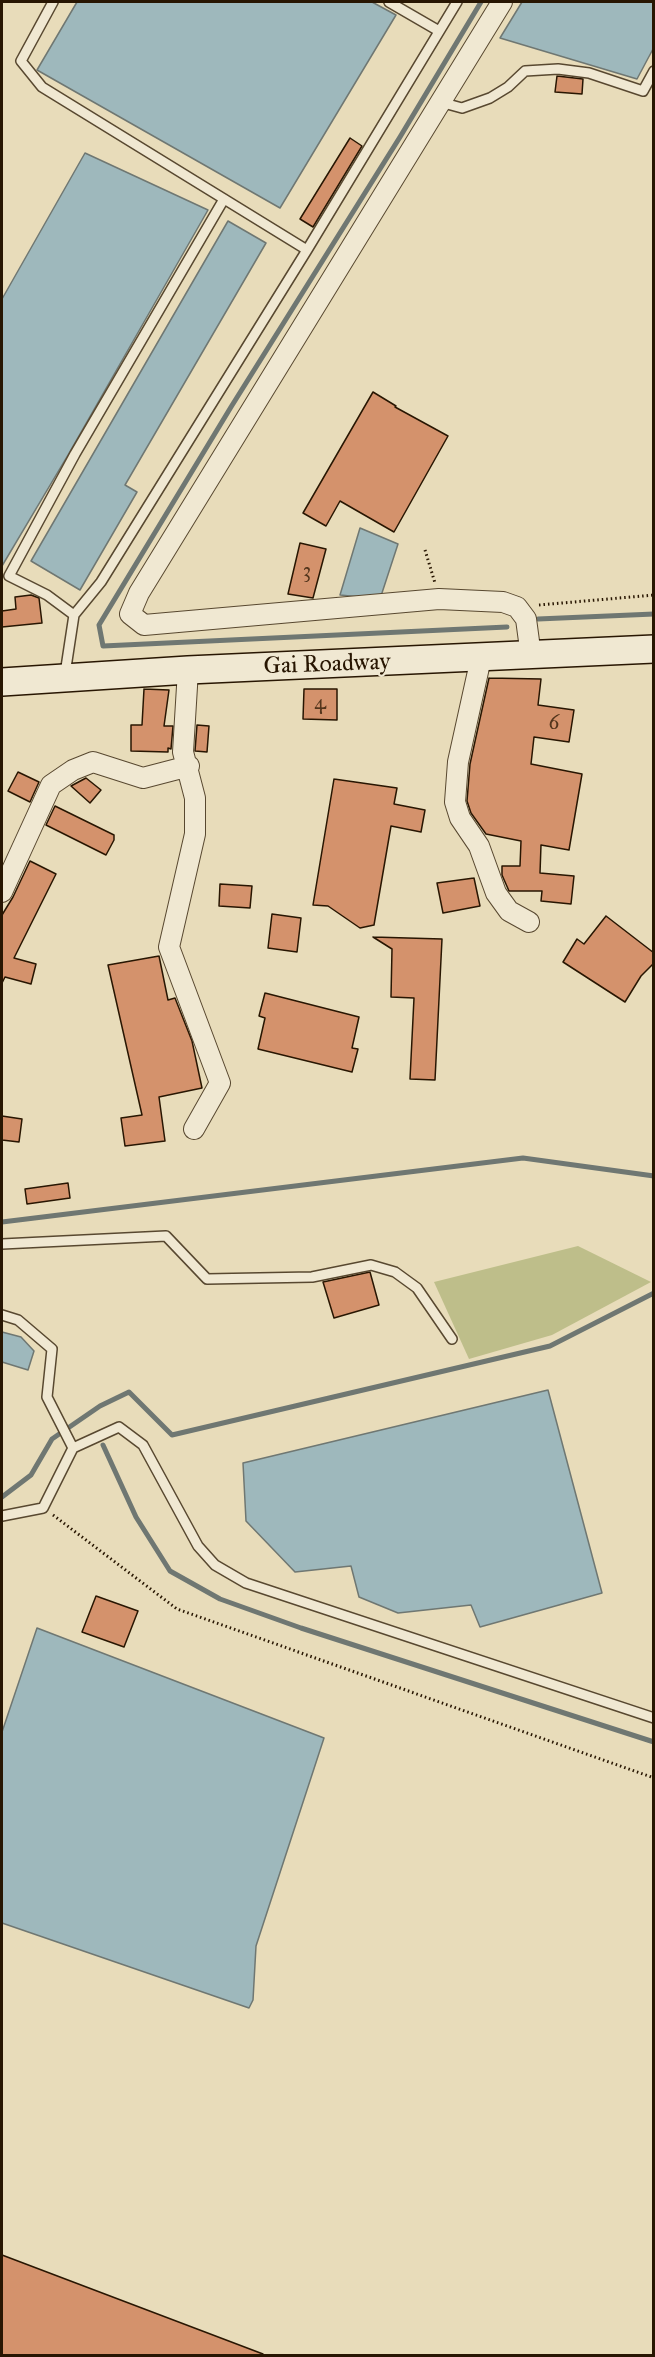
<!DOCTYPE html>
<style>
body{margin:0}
#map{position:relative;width:655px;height:2357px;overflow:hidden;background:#e8dcba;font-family:"IM FELL Great Primer",serif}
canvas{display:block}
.frame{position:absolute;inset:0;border:3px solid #281602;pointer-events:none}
</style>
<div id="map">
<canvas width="655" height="2357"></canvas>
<div class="frame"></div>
</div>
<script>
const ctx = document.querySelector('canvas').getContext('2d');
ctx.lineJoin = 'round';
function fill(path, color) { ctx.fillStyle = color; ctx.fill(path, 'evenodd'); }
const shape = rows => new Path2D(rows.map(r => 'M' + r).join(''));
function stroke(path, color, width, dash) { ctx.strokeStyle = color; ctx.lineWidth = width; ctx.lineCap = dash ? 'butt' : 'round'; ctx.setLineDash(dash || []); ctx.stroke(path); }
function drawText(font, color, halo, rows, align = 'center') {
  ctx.font = font + ' "IM FELL Great Primer",serif'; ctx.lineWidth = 4.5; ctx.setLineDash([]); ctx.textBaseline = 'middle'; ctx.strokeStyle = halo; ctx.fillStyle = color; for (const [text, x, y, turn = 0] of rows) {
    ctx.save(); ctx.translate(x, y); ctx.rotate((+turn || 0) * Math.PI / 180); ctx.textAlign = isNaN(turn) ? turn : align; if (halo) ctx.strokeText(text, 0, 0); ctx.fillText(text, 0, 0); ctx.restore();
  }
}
const green = shape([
 [578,1246,651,1282,552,1335,469,1359,434,1282]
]);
const water = shape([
 [77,2,372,2,396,15,280,208,37,70,77,2],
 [522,2,653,2,653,49,637,79,500,38,522,2],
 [85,153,208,210,68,455,2,566,2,299,85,153],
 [228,221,266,243,125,485,137,492,80,590,31,561,228,221],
 [360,528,398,544,380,599,340,595,360,528],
 [2,1332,21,1337,34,1351,28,1370,2,1362,2,1332],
 [548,1390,602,1593,480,1627,471,1605,398,1613,359,1597,351,1566,295,1572,246,1521,243,1463,548,1390],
 [37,1628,324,1738,256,1946,253,2000,249,2008,2,1923,2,1732,37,1628]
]);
const stream = shape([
 [481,2,400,137,231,407,99,625,103,646,507,627],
 [538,619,654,614],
 [2,1222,523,1158,654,1176],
 [103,1445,136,1517,170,1571,220,1599,301,1628,654,1742],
 [2,1497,31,1475,52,1439,100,1406,129,1392,172,1435,550,1346,654,1293]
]);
const building = shape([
 [557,76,583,79,582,94,555,92,557,76],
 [350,138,362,146,313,227,300,219,350,138],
 [373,392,396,406,395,407,448,436,394,532,340,501,326,526,303,513,373,392],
 [300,543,326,549,313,598,288,594,300,543],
 [31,595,39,598,42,623,2,627,2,611,16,609,15,597,31,595],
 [489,678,541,679,538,705,574,710,569,742,534,737,531,764,582,774,569,850,541,845,540,873,574,876,571,904,541,901,542,891,509,891,502,875,502,866,520,866,521,841,486,834,471,813,467,801,470,764,489,678],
 [144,689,169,690,164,726,173,726,171,749,168,748,168,752,131,751,131,725,142,725,144,689],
 [304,689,337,689,337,720,303,719,304,689],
 [197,725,209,726,207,752,195,751,197,725],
 [18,772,39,782,30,802,8,791,18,772],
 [86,778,101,790,90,803,71,786,86,778],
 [334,779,397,788,394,804,425,810,421,832,391,826,374,925,360,928,328,906,313,905,334,779],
 [55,806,114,835,114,840,106,855,46,825,55,806],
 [30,861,56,874,14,958,36,964,31,984,5,977,2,983,2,915,13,897,30,861],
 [474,878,480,906,443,913,437,883,474,878],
 [220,884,252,886,250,908,219,906,220,884],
 [272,914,301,918,297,952,268,948,272,914],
 [606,916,654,953,654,963,641,976,625,1002,563,962,577,939,584,944,606,916],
 [373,937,442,939,435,1080,410,1079,414,998,391,997,392,949,373,937],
 [159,956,168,1000,175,998,192,1041,202,1088,159,1097,165,1141,125,1146,121,1118,142,1115,108,965,159,956],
 [265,993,359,1017,352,1048,358,1049,352,1072,258,1049,265,1018,259,1016,265,993],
 [2,1116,22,1119,19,1142,2,1140,2,1116],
 [68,1183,70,1198,27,1204,25,1189,68,1183],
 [370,1272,379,1305,334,1318,323,1282,370,1272],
 [96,1596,138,1611,124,1647,82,1632,96,1596],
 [2,2255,263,2354,262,2355,2,2355,2,2255]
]);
const path = shape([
 [425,550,435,583],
 [539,605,654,595],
 [53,1515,177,1609,654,1778]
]);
const lane = shape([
 [53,2,21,61,42,87,307,250],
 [389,2,439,31],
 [440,102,462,108,490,98,508,87,525,71,558,69,589,73,643,91,654,71],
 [74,615,47,595,9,576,75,454,224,199],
 [65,674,74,615,101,582,307,250,457,2],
 [2,1244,166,1236,207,1279,312,1277,371,1265,395,1272,417,1288,452,1339],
 [2,1315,18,1320,52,1349,47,1397,73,1448],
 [2,1516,43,1508,73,1448,119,1427,143,1445,198,1546,215,1565,246,1583,654,1718]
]);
const street = shape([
 [502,2,139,593,130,614,144,625,439,599,503,602,517,607,526,619,531,656],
 [481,658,458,762,455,802,460,818,479,846,496,893,509,911,529,922],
 [188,670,183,752,195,798,195,834,169,947,220,1083,194,1129],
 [2,892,51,785,73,770,93,762,143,778,189,766]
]);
const secondary = shape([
 [2,682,188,670,654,649]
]);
const numberNames = [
 ["3",307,572],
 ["4",320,704],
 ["6",554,724]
];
const streetNames = [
 ["Gai Roadway",327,665,-2]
];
fill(green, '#bebe8a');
fill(water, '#9eb8bc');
stroke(water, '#6f7772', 1.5);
stroke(stream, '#6f7772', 5);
fill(building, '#d4926c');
stroke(building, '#281602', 1.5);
stroke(lane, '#584830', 12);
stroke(street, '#584830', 22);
stroke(secondary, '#281602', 30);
stroke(path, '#281602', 3, [1.5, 3]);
stroke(lane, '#f0e8d2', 9);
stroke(street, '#f0e8d2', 20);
stroke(secondary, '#f0e8d2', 27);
drawText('21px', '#53351c', null, numberNames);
drawText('24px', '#281602', '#f0e8d2', streetNames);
</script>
